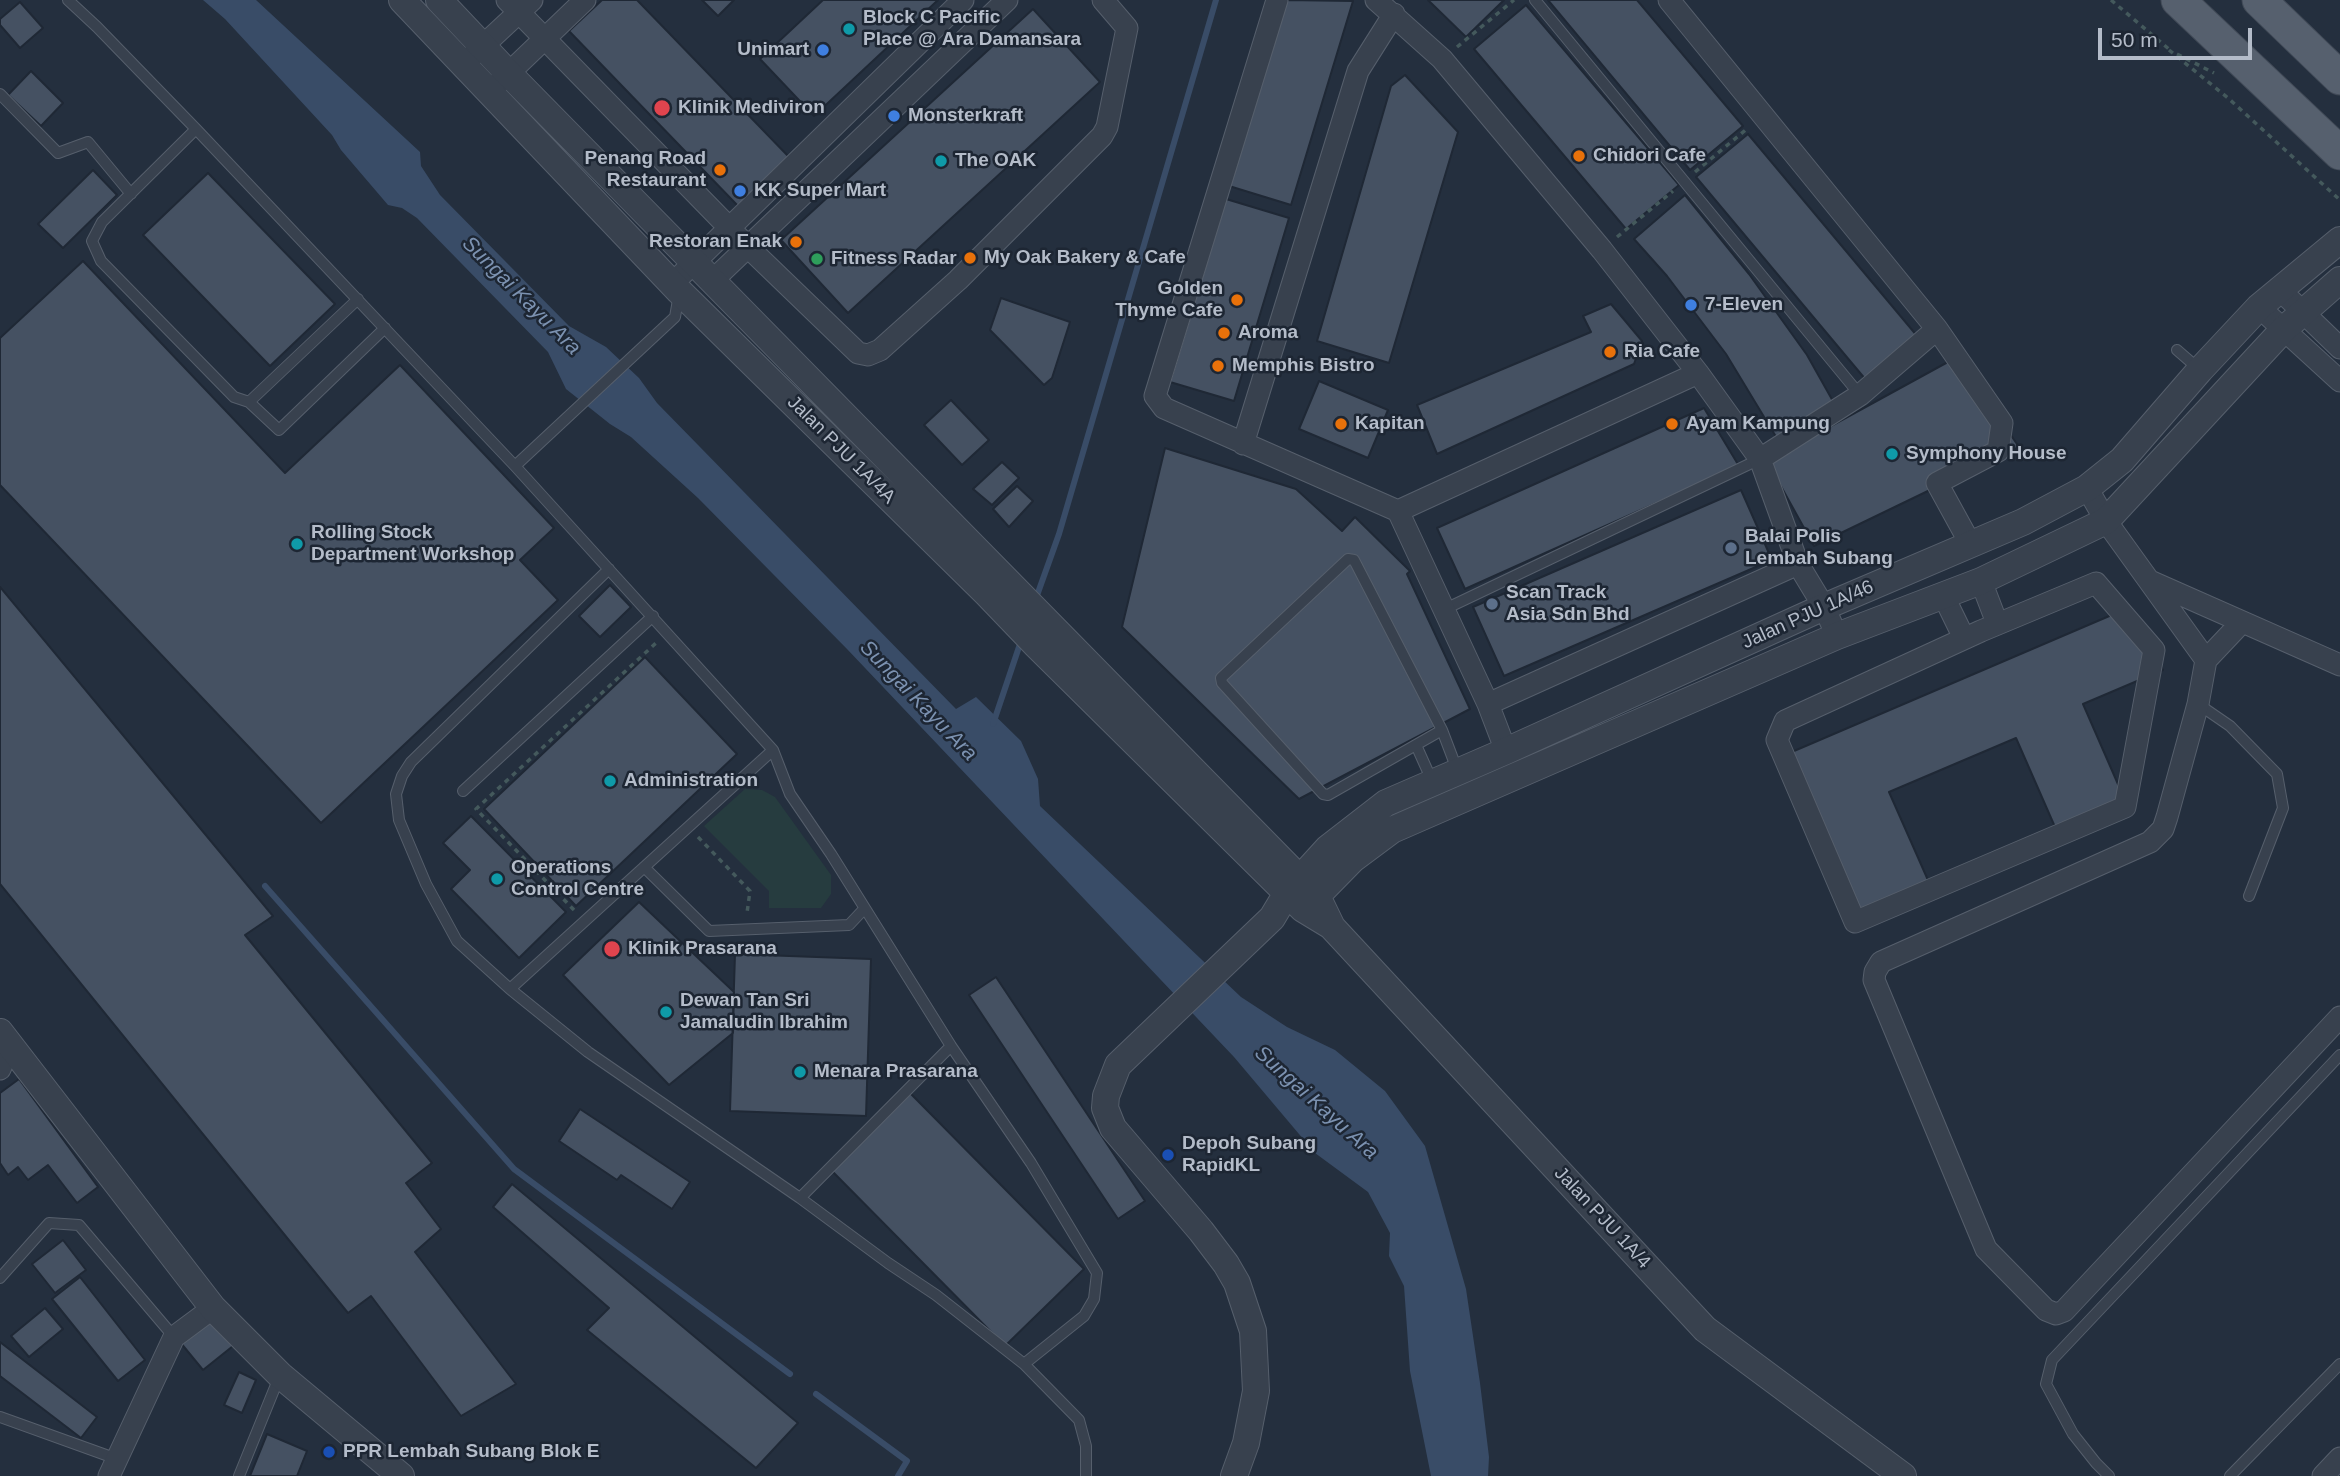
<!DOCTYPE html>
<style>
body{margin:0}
#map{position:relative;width:2340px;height:1476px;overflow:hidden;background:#242f3e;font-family:Arial,sans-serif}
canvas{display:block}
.scale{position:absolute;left:2098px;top:28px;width:154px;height:32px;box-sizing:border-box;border:4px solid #b4bcc9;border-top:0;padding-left:9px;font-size:21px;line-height:24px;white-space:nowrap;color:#b4bcc9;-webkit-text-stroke:5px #1d2633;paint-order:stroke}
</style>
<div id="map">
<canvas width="2340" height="1476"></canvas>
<div class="scale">50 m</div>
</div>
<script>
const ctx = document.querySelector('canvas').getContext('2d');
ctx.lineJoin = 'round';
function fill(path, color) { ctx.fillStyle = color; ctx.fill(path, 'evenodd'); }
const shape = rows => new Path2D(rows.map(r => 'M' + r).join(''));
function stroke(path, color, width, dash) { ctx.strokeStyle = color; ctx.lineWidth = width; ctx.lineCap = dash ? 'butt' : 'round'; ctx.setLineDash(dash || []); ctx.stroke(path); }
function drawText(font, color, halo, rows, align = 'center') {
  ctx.font = font + ' Arial,sans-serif'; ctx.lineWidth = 5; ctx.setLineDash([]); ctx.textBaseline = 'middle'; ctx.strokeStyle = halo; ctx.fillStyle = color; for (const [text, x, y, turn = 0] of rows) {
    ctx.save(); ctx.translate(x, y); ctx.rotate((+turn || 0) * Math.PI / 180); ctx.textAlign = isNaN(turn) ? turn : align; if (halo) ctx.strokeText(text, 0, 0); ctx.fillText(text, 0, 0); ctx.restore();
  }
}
const green = shape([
 [745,789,762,790,775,797,831,875,831,894,821,908,769,908,769,891,704,826]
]);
const water = shape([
 [203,0,256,0,420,152,421,166,440,195,569,326,606,347,639,378,657,403,956,709,976,697,1021,741,1038,779,1040,806,1241,997,1287,1027,1335,1050,1385,1091,1425,1146,1466,1289,1480,1383,1489,1457,1488,1476,1431,1476,1410,1371,1404,1286,1389,1256,1390,1233,1368,1192,1315,1153,1234,1057,847,649,698,498,631,437,610,424,566,389,548,352,417,218,402,208,388,205,341,150,332,135,225,19]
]);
const stream = shape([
 [1035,601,1059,534,1216,0],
 [993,724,1021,641],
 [265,886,514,1169,790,1374],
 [816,1394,907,1461,898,1476]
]);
const building = shape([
 [602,0,637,0,789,157,738,206,569,31,602,0],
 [702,0,734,0,718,16,702,0],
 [823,0,938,0,814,116,760,59,823,0],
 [1285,0,1353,1,1291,205,1229,186,1285,0],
 [1428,0,1504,0,1466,37,1428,0],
 [1548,0,1637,0,1743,126,1690,170,1548,0],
 [20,2,43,28,20,48,0,25,0,19,20,2],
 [1526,5,1679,185,1626,229,1474,49,1526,5],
 [1033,9,1100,82,848,313,781,240,1033,9],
 [31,71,63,103,41,126,8,95,31,71],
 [1405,75,1458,132,1389,363,1317,341,1391,86,1405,75],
 [1748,134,1918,337,1866,380,1696,177,1748,134],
 [93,170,117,195,63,248,38,224,93,170],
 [208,173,335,304,270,366,143,235,208,173],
 [1685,195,1749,274,1807,355,1834,403,1778,440,1726,354,1667,276,1634,239,1685,195],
 [1226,199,1289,218,1234,401,1170,382,1226,199],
 [83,261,285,473,400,365,554,528,520,560,558,600,321,823,0,485,0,338,83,261],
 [1001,298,1070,322,1052,378,1044,385,990,330,1001,298],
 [1611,304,1642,341,1634,364,1437,454,1417,405,1591,332,1583,316,1611,304],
 [1957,357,2019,447,1814,546,1767,461,1957,357],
 [1319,381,1388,410,1368,458,1299,429,1319,381],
 [951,400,989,440,962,465,924,425,951,400],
 [1704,408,1739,466,1465,589,1437,528,1704,408],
 [1165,448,1296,489,1342,531,1355,517,1410,571,1407,574,1470,709,1299,799,1122,627,1165,448],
 [1002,462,1019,478,992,505,973,489,1002,462],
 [1017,486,1033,501,1009,527,993,509,1017,486],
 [1741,490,1772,560,1504,676,1473,607,1741,490],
 [610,585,631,607,600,637,579,616,610,585],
 [0,587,273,916,245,935,432,1163,406,1183,441,1229,415,1252,516,1384,461,1416,371,1296,348,1313,0,884,0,587],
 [2128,608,2163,670,2083,704,2131,814,2062,843,2016,738,1889,792,1935,896,1863,927,1787,754,2128,608],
 [645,657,737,754,576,906,484,809,645,657],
 [471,816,566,912,519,958,451,889,470,870,443,843,471,816],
 [639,902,734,992,733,1033,669,1085,563,975,639,902],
 [735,954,871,959,866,1116,730,1111,735,954],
 [996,977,1145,1201,1118,1219,969,995,996,977],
 [19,1079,98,1187,77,1203,48,1165,28,1180,18,1167,8,1175,0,1163,0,1093,19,1079],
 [910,1093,1084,1269,1005,1346,831,1170,910,1093],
 [580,1109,690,1182,672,1209,621,1175,617,1180,559,1141,580,1109],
 [512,1184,798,1423,756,1468,587,1330,609,1308,493,1207,512,1184],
 [63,1240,86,1270,55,1293,32,1264,63,1240],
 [80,1277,145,1360,118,1381,52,1299,80,1277],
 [45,1308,63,1329,29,1357,11,1336,45,1308],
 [211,1319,233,1346,203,1370,180,1342,211,1319],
 [0,1342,97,1417,81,1438,0,1376,0,1342],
 [239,1372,256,1380,242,1413,224,1405,239,1372],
 [267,1434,307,1451,297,1476,250,1476,267,1434]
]);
const path = shape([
 [2111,0,2170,50],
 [1457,47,1514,0],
 [2169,50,2228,98,2340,200],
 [2177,54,2214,73],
 [1695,172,1748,128],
 [1617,237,1673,191],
 [698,837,750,891,747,913],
 [574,910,476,809,656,643,657,645]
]);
const service = shape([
 [68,0,97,27,196,129,515,466,773,750,790,794,831,854,951,1046,1031,1163,1097,1273,1094,1299,1084,1316,1024,1364],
 [1535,0,1860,395],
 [0,94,58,153,88,142,131,194],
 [196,129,102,222,92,241,101,261,234,397,249,402,279,430,385,328],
 [2177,350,2200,370],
 [249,402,358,299],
 [515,466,675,317,679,294],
 [1348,559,1354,560,1442,730,1328,795,1323,794,1222,683,1221,678,1348,559],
 [609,569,411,762,402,776,396,794,399,820,426,884,457,941,510,989,588,1052,800,1198,888,1263,936,1295,1024,1364,1079,1420,1086,1446,1086,1476],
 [1443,610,1760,459],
 [2198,704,2230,726,2277,774,2283,808,2249,896],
 [1442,730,1458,772],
 [1416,745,1433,783],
 [463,791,653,616],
 [644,867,709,931,849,925,864,909],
 [510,989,773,750],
 [800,1198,951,1046],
 [0,1278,49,1223,79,1225,174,1337],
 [0,1417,117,1459],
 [239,1476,280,1375],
 [2109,1476,2096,1463,2073,1434,2046,1384,2052,1360,2340,1055],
 [2230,1476,2340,1364]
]);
const minor = shape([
 [507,0,747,246,858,353,868,355,880,350,958,280,1102,136,1107,127,1127,28,1103,0],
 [1277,0,1155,396,1164,408,1398,511,1488,704,1506,751],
 [1376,0,1442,59,1602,250,1698,373,1760,459,1798,564,1824,607,1837,636],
 [1669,0,1937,329,1860,395,1760,459],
 [472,56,532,0],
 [489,92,585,0],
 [712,281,1007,0],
 [672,284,963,0],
 [2279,289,2340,348],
 [2259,307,2340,381],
 [1937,329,2002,423,1998,451,1937,483,1971,545],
 [1243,444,1358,71,1394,14],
 [2087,488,2106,521,2206,660],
 [1398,511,1698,373],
 [1981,581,1997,623],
 [2150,581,2340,665],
 [2096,583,2154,650,2125,807,1855,922,1777,740,1785,721,1981,631,2096,583],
 [1944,597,1964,638],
 [2241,623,2206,660,2198,704,2167,817,2163,829,2150,842,1881,962,1875,972,1874,980,1986,1249,2046,1310,2056,1314,2064,1311,2340,1017],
 [1488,704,1798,564],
 [0,1069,10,1046],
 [109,1476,174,1337,213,1308],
 [2323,1476,2340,1458]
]);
const tertiary = shape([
 [402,0,679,291,987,594,1036,645,1303,909,1331,926,1705,1329,1903,1476],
 [439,0,508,73,1317,896,1331,925],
 [1306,907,1353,859,1392,830,1837,636,1981,581,2106,521,2283,330,2340,280],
 [0,1032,213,1308,280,1375,401,1476],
 [1234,1476,1246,1443,1256,1391,1253,1331,1237,1283,1226,1264,1201,1231,1113,1128,1105,1108,1106,1096,1118,1065,1272,918,1287,893,1328,848,1386,803,1506,751,1824,607,2023,522,2087,488,2122,460,2200,370,2259,307,2340,240]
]);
const primary = shape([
 [2178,0,2340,153],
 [2259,0,2340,78]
]);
const markers = [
 [849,29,7,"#0f9aa8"],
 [823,50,7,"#3f7fe0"],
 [662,108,9,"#e0444e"],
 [894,116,7,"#3f7fe0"],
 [1579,156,7,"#e8710a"],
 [941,161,7,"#0f9aa8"],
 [720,170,7,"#e8710a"],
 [740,191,7,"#3f7fe0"],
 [796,242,7,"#e8710a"],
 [970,258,7,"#e8710a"],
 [817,259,7,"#2e9e5b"],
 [1237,300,7,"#e8710a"],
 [1691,305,7,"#3f7fe0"],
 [1224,333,7,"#e8710a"],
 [1610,352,7,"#e8710a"],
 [1218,366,7,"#e8710a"],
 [1341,424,7,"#e8710a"],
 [1672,424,7,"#e8710a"],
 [1892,454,7,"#0f9aa8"],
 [297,544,7,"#0f9aa8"],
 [1731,548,7,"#5c6f8a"],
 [1492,604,7,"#5c6f8a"],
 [610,781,7,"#0f9aa8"],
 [497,879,7,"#0f9aa8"],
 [612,949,9,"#e0444e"],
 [666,1012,7,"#0f9aa8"],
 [800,1072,7,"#0f9aa8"],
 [1168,1155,7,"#1a4fb4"],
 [329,1452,7,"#1a4fb4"]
];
const poiNames = [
 ["Block C Pacific",863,18],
 ["Place @ Ara Damansara",863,40],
 ["Unimart",809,50,"right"],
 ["Klinik Mediviron",678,108],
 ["Monsterkraft",908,116],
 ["Chidori Cafe",1593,156],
 ["Penang Road",706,159,"right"],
 ["Restaurant",706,181,"right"],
 ["The OAK",955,161],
 ["KK Super Mart",754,191],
 ["Restoran Enak",782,242,"right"],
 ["My Oak Bakery & Cafe",984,258],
 ["Fitness Radar",831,259],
 ["Golden",1223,289,"right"],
 ["Thyme Cafe",1223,311,"right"],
 ["7-Eleven",1705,305],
 ["Aroma",1238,333],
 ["Ria Cafe",1624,352],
 ["Memphis Bistro",1232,366],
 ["Kapitan",1355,424],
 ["Ayam Kampung",1686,424],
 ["Symphony House",1906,454],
 ["Rolling Stock",311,533],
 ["Department Workshop",311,555],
 ["Balai Polis",1745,537],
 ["Lembah Subang",1745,559],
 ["Scan Track",1506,593],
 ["Asia Sdn Bhd",1506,615],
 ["Administration",624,781],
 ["Operations",511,868],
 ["Control Centre",511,890],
 ["Klinik Prasarana",628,949],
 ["Dewan Tan Sri",680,1001],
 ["Jamaludin Ibrahim",680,1023],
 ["Menara Prasarana",814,1072],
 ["Depoh Subang",1182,1144],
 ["RapidKL",1182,1166],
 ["PPR Lembah Subang Blok E",343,1452]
];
const streetNames = [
 ["Jalan PJU 1A/4A",841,450,45],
 ["Jalan PJU 1A/46",1808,615,-24],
 ["Jalan PJU 1A/4",1602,1218,47]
];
const waterNames = [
 ["Sungai Kayu Ara",521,296,45],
 ["Sungai Kayu Ara",918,701,46],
 ["Sungai Kayu Ara",1316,1103,42]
];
fill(green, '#263c3f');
fill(water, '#394c67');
stroke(stream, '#394c67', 6);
fill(building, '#455162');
stroke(building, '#1f2835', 2);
stroke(service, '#565f6c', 12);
stroke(minor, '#565f6c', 23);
stroke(tertiary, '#565f6c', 28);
stroke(primary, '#414a57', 35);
stroke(path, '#44595c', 3.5, [5, 5]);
stroke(service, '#38414e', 10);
stroke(minor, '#38414e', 21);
stroke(tertiary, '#38414e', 26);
stroke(primary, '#56606e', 33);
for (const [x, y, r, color] of markers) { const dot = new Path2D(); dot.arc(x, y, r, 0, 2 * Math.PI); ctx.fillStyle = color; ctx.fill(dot); stroke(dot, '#1d2633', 2.5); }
drawText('bold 19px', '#b4bcc9', '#1d2633', poiNames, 'left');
drawText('19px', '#b4bcc9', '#1d2633', streetNames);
drawText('italic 21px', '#7c92b1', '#1d2633', waterNames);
</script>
